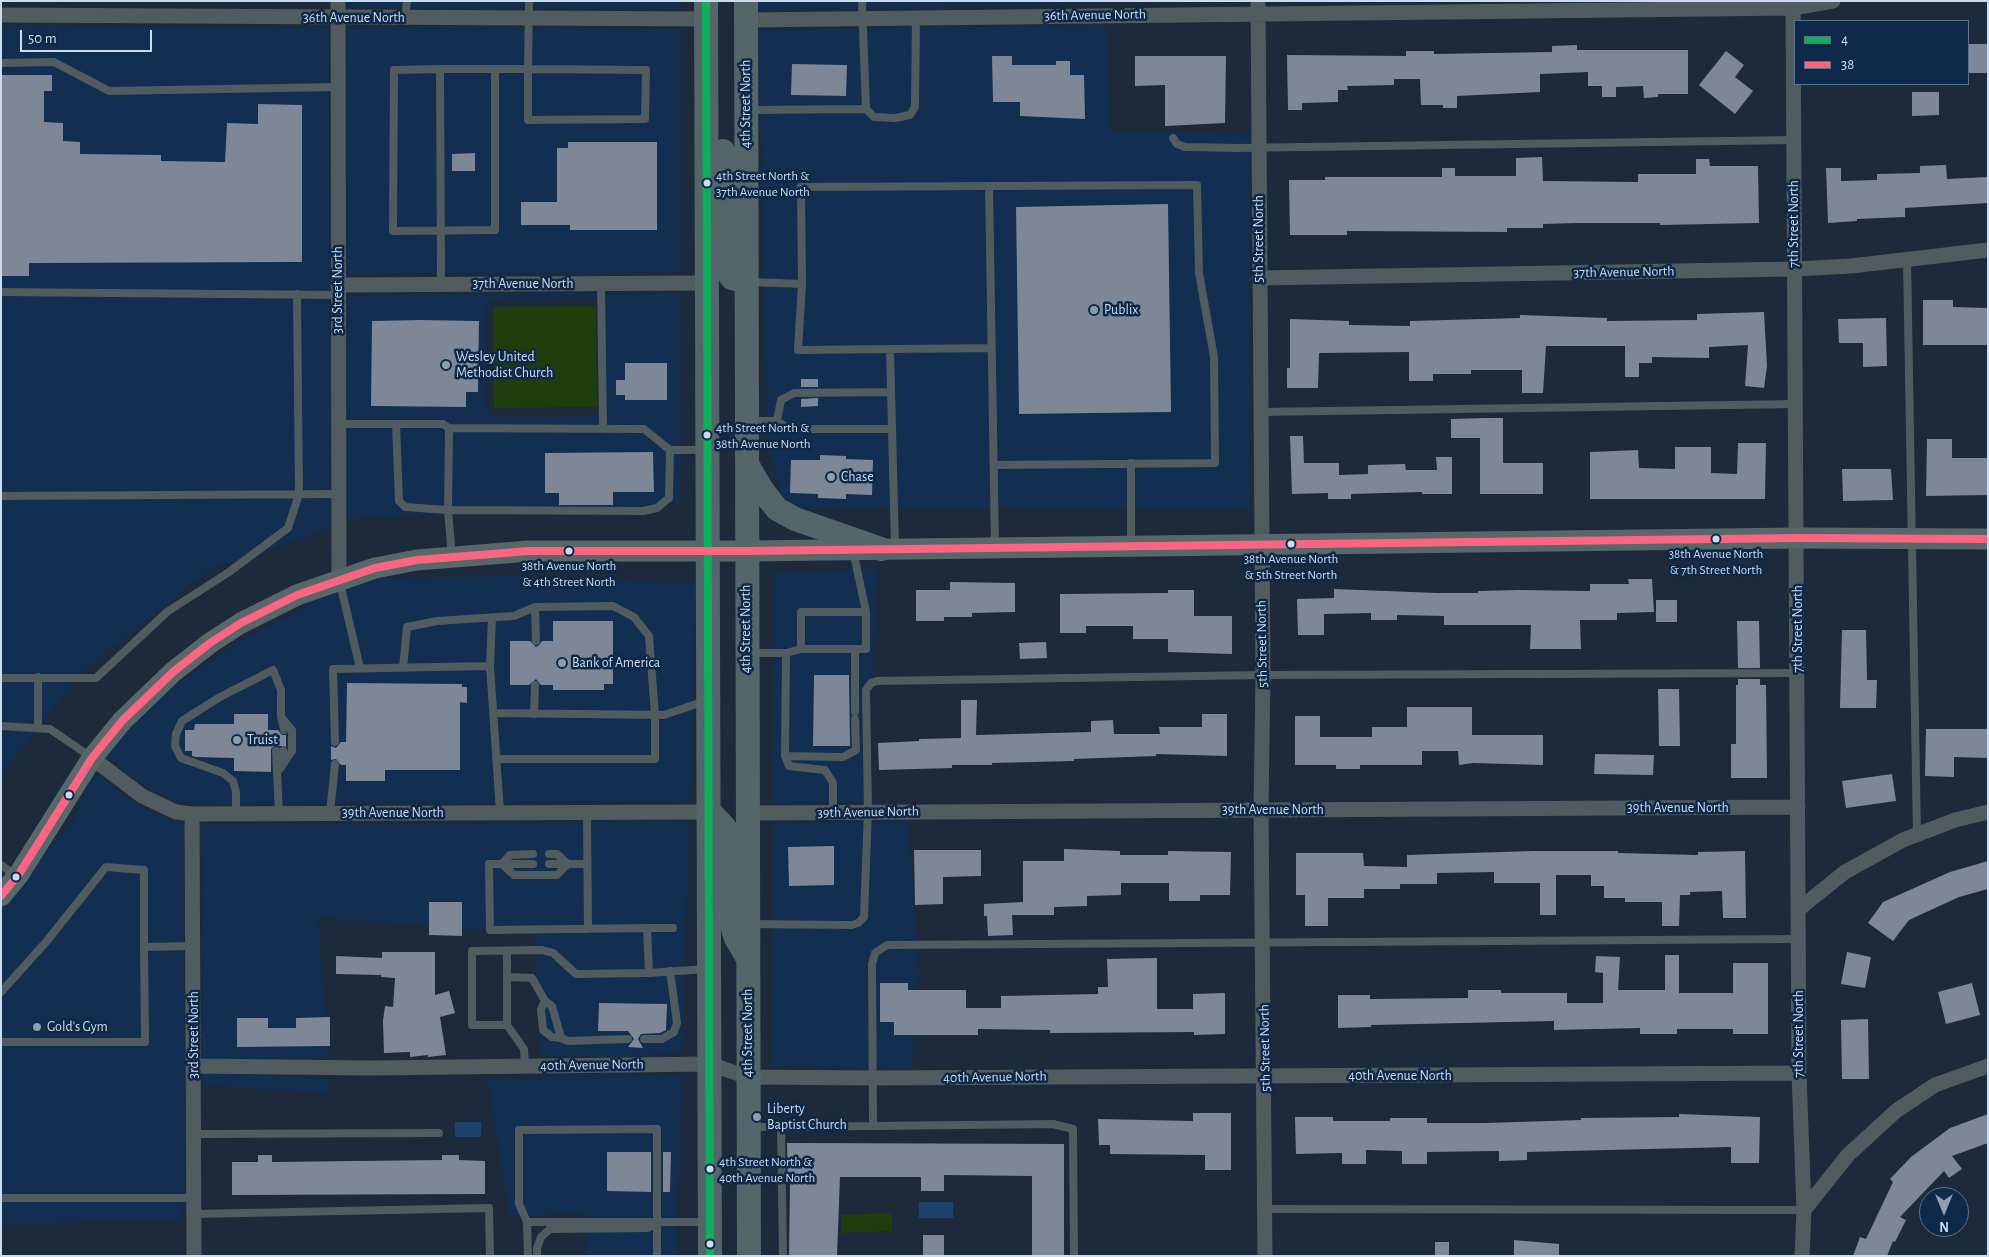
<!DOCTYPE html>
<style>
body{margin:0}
#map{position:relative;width:1989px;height:1257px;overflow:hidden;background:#1c2a3b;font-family:"Alegreya Sans",sans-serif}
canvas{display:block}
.frame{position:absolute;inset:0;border:2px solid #ccdcf0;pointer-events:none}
.legend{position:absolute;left:1794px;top:20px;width:175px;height:65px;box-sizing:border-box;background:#0f2948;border:1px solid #5b718b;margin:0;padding:6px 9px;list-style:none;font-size:15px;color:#ccdcf0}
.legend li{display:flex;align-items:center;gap:10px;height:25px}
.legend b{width:25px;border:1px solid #5b718b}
.north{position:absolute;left:1919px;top:1187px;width:50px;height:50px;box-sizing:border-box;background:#0f2948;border:1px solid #5b718b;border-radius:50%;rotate:180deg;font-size:14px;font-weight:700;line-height:20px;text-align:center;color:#ccdcf0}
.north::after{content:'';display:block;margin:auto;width:18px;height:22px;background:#8e9eb1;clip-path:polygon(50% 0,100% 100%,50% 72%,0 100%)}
.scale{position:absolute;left:20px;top:30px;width:132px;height:22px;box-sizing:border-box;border:2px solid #ccdcf0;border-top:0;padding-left:6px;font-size:15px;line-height:18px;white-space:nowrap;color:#ccdcf0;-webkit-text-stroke:4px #0f2948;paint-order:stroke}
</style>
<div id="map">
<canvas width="1989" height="1257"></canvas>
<div class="frame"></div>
<ul class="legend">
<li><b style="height:6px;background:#0daf5c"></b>4</li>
<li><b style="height:6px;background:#fa6682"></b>38</li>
</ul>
<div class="north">N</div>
<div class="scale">50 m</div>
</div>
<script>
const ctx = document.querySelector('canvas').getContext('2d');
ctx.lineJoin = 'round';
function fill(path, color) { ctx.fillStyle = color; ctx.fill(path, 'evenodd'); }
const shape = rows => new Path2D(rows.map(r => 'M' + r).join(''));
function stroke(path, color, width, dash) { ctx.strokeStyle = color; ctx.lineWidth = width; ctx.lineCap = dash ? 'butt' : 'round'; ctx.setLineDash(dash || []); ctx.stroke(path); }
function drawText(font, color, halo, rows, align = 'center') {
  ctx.font = font + ' "Alegreya Sans",sans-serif'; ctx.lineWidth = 5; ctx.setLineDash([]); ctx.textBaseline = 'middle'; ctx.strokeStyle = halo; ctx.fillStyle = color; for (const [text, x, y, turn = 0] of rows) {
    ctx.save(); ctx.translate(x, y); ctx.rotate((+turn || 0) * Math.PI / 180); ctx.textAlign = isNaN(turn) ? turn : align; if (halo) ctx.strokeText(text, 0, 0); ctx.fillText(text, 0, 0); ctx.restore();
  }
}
const built = shape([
 [347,1,679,1,679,8,347,8],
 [758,1,1106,2,1106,4,758,9],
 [1,25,329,28,330,528,209,570,82,672,1,776],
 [1106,25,1110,131,1249,134,1249,509,794,507,782,499,767,432,759,30],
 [347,28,679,29,679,272,348,274],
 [680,293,680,504,359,518,348,522,348,295],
 [596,298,604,306,605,407,597,416,494,417,486,408,485,308,492,299],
 [877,569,867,802,773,803,774,573],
 [520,576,696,584,690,802,193,803,178,802,146,787,106,756,129,728,165,692,242,640,331,593,348,590,348,587,380,578],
 [94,772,139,806,172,821,183,823,185,1176,182,1220,1,1224,1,911,26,881,39,859,73,823],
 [689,822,682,1054,541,1056,535,934,318,917,328,1058,273,1058,273,1078,329,1078,330,1093,203,1085,201,824],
 [908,822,919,974,911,1068,772,1066,773,823],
 [682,1075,676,1256,586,1256,585,1213,509,1216,488,1079,542,1080,542,1076]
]);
const green = shape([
 [596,306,597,407,494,408,493,307],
 [892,1213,892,1231,841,1233,841,1215]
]);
const water = shape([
 [455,1122,481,1122,481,1137,455,1137],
 [919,1202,953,1202,953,1218,919,1218]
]);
const building = shape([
 [1968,44,1987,44,1987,73,1968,73],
 [1577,45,1577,50,1688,50,1688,94,1658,94,1658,97,1644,98,1643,86,1616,87,1616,97,1602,97,1602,86,1588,86,1588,72,1540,74,1540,92,1457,96,1457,108,1443,108,1443,105,1421,105,1420,79,1394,79,1394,85,1347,86,1348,90,1338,90,1338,102,1302,103,1302,110,1288,110,1287,55,1406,56,1406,51,1434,51,1434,54,1552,52,1552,46],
 [1726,51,1744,65,1735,77,1753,91,1735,114,1699,85],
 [992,56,1012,56,1012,65,1056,65,1056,61,1070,61,1070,75,1084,75,1085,119,1020,116,1020,102,993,102],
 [1135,56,1226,56,1225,123,1165,126,1165,85,1135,86],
 [792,64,847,65,846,96,791,95],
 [1,75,52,75,52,91,44,91,44,122,63,123,63,141,80,142,80,154,161,155,161,161,225,162,227,123,258,124,258,104,302,105,302,262,29,263,29,276,1,276],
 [1912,92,1939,92,1939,115,1912,116],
 [568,142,657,142,657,230,570,230,570,225,521,225,521,202,557,202,557,148,568,148],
 [475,153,475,171,452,171,452,154],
 [1542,157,1543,181,1638,182,1638,174,1696,174,1696,159,1709,159,1710,166,1758,166,1759,223,1660,225,1660,223,1577,223,1543,224,1543,228,1507,228,1507,232,1347,231,1347,235,1290,235,1289,180,1325,180,1325,177,1442,177,1442,168,1455,168,1455,176,1516,176,1516,158],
 [1946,165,1947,179,1988,177,1988,203,1905,208,1905,217,1857,219,1857,221,1828,223,1826,168,1841,168,1841,181,1877,180,1877,174,1920,173,1920,166],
 [1168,204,1171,412,1019,414,1016,207],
 [1923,300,1953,300,1953,307,1988,308,1988,345,1923,345],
 [1764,312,1767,366,1764,388,1745,386,1748,345,1709,347,1709,358,1652,357,1652,363,1639,363,1639,377,1625,377,1625,346,1546,346,1543,393,1522,393,1522,370,1471,370,1471,374,1433,374,1433,381,1409,381,1409,352,1319,353,1318,388,1287,388,1287,368,1290,368,1290,319,1349,321,1349,325,1410,326,1410,321,1520,318,1520,315,1607,318,1607,321,1697,320,1697,314],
 [1886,318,1887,366,1863,367,1863,343,1839,343,1838,319],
 [420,320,479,321,478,392,466,392,466,407,371,406,372,321],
 [625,363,667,363,667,400,625,400,625,395,616,395,616,380,625,380],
 [801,379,818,379,818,387,801,387],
 [818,398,818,406,801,407,801,399],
 [1485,418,1503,418,1503,463,1543,463,1543,494,1480,494,1480,438,1451,438,1451,419],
 [1290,436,1303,436,1304,463,1339,463,1339,475,1368,474,1368,465,1405,464,1406,470,1437,470,1436,457,1452,457,1452,494,1422,494,1422,492,1351,494,1351,499,1328,499,1328,493,1292,494],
 [1927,439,1952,439,1952,458,1988,458,1988,495,1926,496],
 [1738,443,1766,443,1765,499,1590,499,1590,452,1638,450,1639,468,1675,469,1675,447,1711,447,1711,473,1737,474],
 [653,452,654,492,613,492,613,505,559,505,559,493,545,493,545,453],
 [820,455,846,456,846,459,873,460,872,495,846,494,846,499,818,498,818,494,790,493,791,460,820,460],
 [1842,469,1891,469,1893,500,1843,501],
 [1628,579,1652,579,1654,612,1617,613,1617,620,1580,620,1581,649,1530,649,1531,625,1444,625,1444,616,1397,615,1397,620,1371,620,1371,613,1324,614,1324,635,1298,635,1297,599,1334,598,1334,589,1437,593,1478,593,1478,591,1518,590,1590,591,1590,584,1629,584],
 [950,582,1015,583,1015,612,972,613,972,617,944,617,944,621,916,621,916,590,950,590],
 [1168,590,1194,590,1194,616,1232,616,1232,654,1168,652,1168,639,1133,639,1133,626,1086,626,1086,633,1060,633,1060,594,1168,593],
 [1656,600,1677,600,1677,622,1656,622],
 [553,621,613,621,613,684,604,684,604,690,553,690,553,685,541,685,536,679,529,685,510,685,510,641,530,641,536,647,539,645,542,641,553,641],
 [1737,621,1759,621,1760,668,1738,668],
 [1842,630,1866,630,1867,680,1877,680,1876,708,1840,708],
 [1046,642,1047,658,1020,659,1019,643],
 [814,675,849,675,850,746,813,746],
 [1738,679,1760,679,1760,685,1766,685,1767,778,1731,778,1731,744,1736,744,1736,685,1738,685],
 [347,683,462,684,462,687,467,687,467,703,460,702,460,770,385,770,385,781,346,781,346,765,341,765,336,759,331,760,331,746,336,748,341,742,346,742],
 [1658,689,1679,689,1680,746,1659,746],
 [961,700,977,700,976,735,1091,732,1091,721,1113,720,1114,734,1160,734,1159,727,1202,727,1202,714,1227,714,1227,756,1156,754,1156,756,1074,759,1074,761,992,763,992,765,952,765,952,768,879,770,878,743,919,741,919,739,961,738],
 [1407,707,1472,707,1472,735,1543,735,1543,765,1473,763,1459,765,1458,751,1422,751,1422,765,1360,765,1360,769,1336,769,1336,765,1295,765,1295,716,1320,716,1320,737,1372,737,1372,727,1407,727],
 [234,714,268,714,268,730,278,730,282,735,286,735,286,747,275,745,271,749,271,772,234,771,234,758,196,757,192,756,192,751,185,751,185,730,194,730,195,724,234,724],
 [1926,729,1988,729,1988,758,1954,757,1954,777,1925,776],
 [1595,754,1654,755,1653,775,1594,774],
 [1892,774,1896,801,1846,808,1842,781],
 [834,846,834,885,789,886,788,847],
 [1064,849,1120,851,1120,855,1168,855,1168,851,1231,852,1230,895,1200,895,1200,901,1169,901,1169,883,1121,883,1121,895,1087,896,1087,906,1054,907,1054,915,1012,915,1013,935,988,936,987,916,984,916,984,904,1023,902,1023,861,1064,861],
 [914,850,981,850,981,876,943,877,943,904,915,905],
 [1533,851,1618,851,1618,853,1698,855,1698,852,1745,851,1746,918,1723,918,1722,891,1690,892,1690,895,1680,895,1679,926,1662,926,1662,902,1625,902,1625,898,1604,898,1604,886,1591,886,1591,875,1556,875,1556,915,1540,915,1540,883,1494,883,1494,872,1437,873,1437,884,1400,884,1400,889,1364,889,1364,898,1328,898,1328,926,1305,926,1305,895,1296,895,1296,853,1363,853,1364,866,1407,867,1407,855],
 [1988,861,1988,889,1959,897,1909,920,1893,941,1868,923,1883,902,1950,872],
 [429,902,462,902,462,936,429,935],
 [382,952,435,952,435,995,449,991,455,1013,440,1017,446,1055,428,1057,428,1055,410,1057,410,1052,384,1053,383,1021,385,1006,393,1007,395,978,381,977,381,975,336,974,336,956,382,958],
 [1847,952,1871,957,1865,988,1841,984],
 [1665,955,1679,955,1679,993,1733,993,1733,963,1768,963,1768,1034,1733,1034,1733,1029,1677,1029,1677,1034,1640,1034,1640,1028,1554,1030,1554,1021,1371,1025,1371,1027,1338,1028,1338,995,1370,995,1370,999,1468,998,1468,990,1501,990,1501,993,1567,993,1567,1003,1603,1003,1603,973,1595,972,1596,956,1620,957,1618,990,1665,990],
 [1157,958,1157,1009,1193,1009,1193,994,1225,993,1225,1034,1194,1035,1194,1032,1050,1033,1050,1030,978,1029,978,1035,894,1035,894,1022,880,1022,880,983,908,983,908,990,966,990,966,1008,1001,1008,1001,996,1098,994,1098,987,1108,987,1107,959],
 [1972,983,1980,1015,1946,1024,1938,992],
 [599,1003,667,1004,666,1030,660,1033,641,1034,638,1039,643,1048,628,1047,634,1039,628,1031,598,1031],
 [330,1017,330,1046,237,1047,237,1018,268,1018,268,1028,296,1028,296,1018],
 [1868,1019,1869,1079,1842,1079,1841,1020],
 [1193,1113,1231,1113,1231,1170,1205,1170,1205,1155,1110,1154,1110,1145,1099,1145,1098,1119,1193,1121],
 [1679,1114,1760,1117,1759,1163,1731,1163,1731,1147,1527,1152,1527,1160,1499,1161,1499,1151,1427,1152,1427,1164,1402,1164,1402,1151,1366,1150,1366,1164,1342,1164,1342,1153,1296,1154,1295,1117,1333,1117,1333,1121,1390,1121,1390,1118,1427,1118,1427,1123,1485,1123,1581,1120,1581,1118,1679,1117],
 [1988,1114,1988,1143,1952,1156,1962,1169,1949,1178,1944,1171,1900,1217,1906,1220,1895,1242,1893,1241,1887,1256,1853,1256,1860,1237,1866,1239,1893,1182,1890,1179,1911,1157,1950,1128],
 [787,1143,1064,1144,1064,1256,1032,1256,1032,1176,944,1175,944,1191,921,1191,921,1177,840,1177,837,1256,789,1256,790,1184,788,1184],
 [607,1152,651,1152,651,1192,607,1191],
 [663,1152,671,1152,670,1192,663,1192],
 [258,1155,272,1155,272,1162,442,1160,442,1155,459,1155,459,1160,485,1161,485,1194,232,1195,232,1162,258,1162],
 [923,1235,944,1235,944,1256,923,1256],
 [1514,1240,1559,1244,1559,1256,1514,1256],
 [1435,1242,1449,1242,1449,1256,1435,1256]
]);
const lane = shape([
 [862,1,866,109,874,117,895,118,910,115,915,107,916,17],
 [405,18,407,1],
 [1,63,54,62,109,91,338,87],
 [440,69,394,70,393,231,495,230,495,69],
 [528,69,646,70,645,119,528,120,528,69],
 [748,110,866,109],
 [1173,138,1177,144,1185,147,1236,148,1794,140],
 [989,186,995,547],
 [1907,259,1917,835],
 [749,282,802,284],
 [601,283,603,429],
 [441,284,440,69,528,69,529,1],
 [1,292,338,295],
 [991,348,798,350,802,284,801,187,1197,185,1199,273,1214,357,1215,463,994,465],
 [890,349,895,547],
 [1260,412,1796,404],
 [749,421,777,421,789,429,892,429],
 [777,421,781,400,794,393,891,392],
 [339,424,443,424,449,428],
 [396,424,399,501,405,507,448,510,643,511,657,508,669,498,670,450],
 [1131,463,1131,545],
 [1,496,339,494],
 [853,550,866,612],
 [452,557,448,510,449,428,644,429,670,450,706,450],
 [340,583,360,668],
 [535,607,536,641],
 [855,649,855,712],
 [751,653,786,653,785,756,789,766,825,770,833,783,833,812],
 [786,653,801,649,866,649,866,612,801,612,801,649],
 [490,666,492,618],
 [403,668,407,627,437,621,514,616,535,607,613,606,634,617,649,636,655,715,655,759,496,759],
 [38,677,38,728],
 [1,678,96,678,167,612,229,572,288,528,299,494,297,294],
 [494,713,664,715,705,701],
 [534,714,535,685],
 [1,726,50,729,91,757],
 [335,742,333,669,490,666,500,812],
 [276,751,279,813],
 [785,756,843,757,856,750,855,719],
 [280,763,283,751],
 [279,770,292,751,292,730,282,718],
 [587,812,588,929],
 [236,813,236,792,233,781,223,773,181,758,175,746,176,734,182,721,220,697,273,670,281,690,281,716,284,730],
 [330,813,335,764],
 [549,854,557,854,568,864],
 [502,864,514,875,557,875,568,864],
 [502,864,510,855,533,854],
 [533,864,489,864,490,930,647,928,649,973,706,969],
 [549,864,587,864],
 [1,865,15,875],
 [750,924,852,925,858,923,864,917,868,811,866,690,871,683,877,681,1263,675,1798,673],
 [647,928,673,928],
 [507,951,507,1025,524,1049,525,1066],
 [508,977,532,978,545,1001,552,1006,561,1038,568,1041,628,1039],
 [1,992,46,942,106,867,144,870,144,947],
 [545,1001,541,1009,543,1030,552,1037,561,1038],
 [507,1025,472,1025,472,951,542,950,553,953,576,974,649,973],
 [644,1039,662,1039,674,1032,677,1023,670,971],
 [1,1042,145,1042,144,947,193,946],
 [873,1126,872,964,875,953,887,945,1799,939],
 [750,1127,781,1127],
 [194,1134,439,1133],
 [1,1198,194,1198],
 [1265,1209,1804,1210],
 [194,1214,489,1208,490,1256],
 [527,1222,519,1204,519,1130,657,1129,657,1256],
 [528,1256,527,1222,707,1222],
 [537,1256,537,1248,541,1237,550,1229,648,1228,657,1223],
 [783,1256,781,1127,1053,1124,1073,1129,1074,1256]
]);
const street = shape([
 [338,1,339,580],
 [1258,1,1263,675,1261,809,1265,1256],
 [1793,1,1799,1073,1804,1210,1802,1256],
 [1,15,706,19],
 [746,20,1793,8,1833,1],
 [1259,278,1795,269,1851,266,1988,250],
 [338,285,707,283],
 [92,758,142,796,176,812,192,814,710,812],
 [748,813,1798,807],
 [192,814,194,1256],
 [1799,909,1845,872,1903,840,1955,820,1988,812],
 [193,1066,371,1068,709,1064,748,1077,872,1078,1799,1073],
 [1804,1210,1848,1155,1896,1111,1935,1085,1988,1066]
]);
const secondary = shape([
 [1,896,19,874,92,758,122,721,173,672,210,643,241,623,297,595,375,568,417,560,529,551,746,551,1798,538,1988,539]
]);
const primary = shape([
 [706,1,710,1256],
 [746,1,749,1256],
 [723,151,725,268,732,278,746,282],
 [747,464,762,490,777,509,795,519,881,549],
 [710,812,725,828,729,916,736,938,747,957]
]);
const bus1 = shape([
 [706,1,710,1256]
]);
const bus2 = shape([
 [1,896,19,874,92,758,122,721,173,672,210,643,241,623,297,595,375,568,417,560,529,551,746,551,1798,538,1988,539]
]);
const markers = [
 [707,183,4.5,"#ccdcf0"],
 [1094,310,5,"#8e9eb1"],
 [446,365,5,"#8e9eb1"],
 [707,435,4.5,"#ccdcf0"],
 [831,477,5,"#8e9eb1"],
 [1716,539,4.5,"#ccdcf0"],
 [1291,544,4.5,"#ccdcf0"],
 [569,551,4.5,"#ccdcf0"],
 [562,663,5,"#8e9eb1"],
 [237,740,5,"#8e9eb1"],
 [69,795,4.5,"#ccdcf0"],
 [16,877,4.5,"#ccdcf0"],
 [37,1027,5,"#8e9eb1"],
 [757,1117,5,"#8e9eb1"],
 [710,1169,4.5,"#ccdcf0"],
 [710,1244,4.5,"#ccdcf0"]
];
const busNames = [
 ["4th Street North &",716,176],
 ["37th Avenue North",716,192],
 ["4th Street North &",716,428],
 ["38th Avenue North",716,444],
 ["38th Avenue North",1716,554,"center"],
 ["& 7th Street North",1716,570,"center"],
 ["38th Avenue North",1291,559,"center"],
 ["& 5th Street North",1291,575,"center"],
 ["38th Avenue North",569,566,"center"],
 ["& 4th Street North",569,582,"center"],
 ["4th Street North &",719,1162],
 ["40th Avenue North",719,1178]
];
const streetNames = [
 ["36th Avenue North",1095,15,-1],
 ["36th Avenue North",354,18],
 ["4th Street North",746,104,-90],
 ["7th Street North",1794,224,-90],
 ["5th Street North",1259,239,-90],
 ["37th Avenue North",1624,272,-1],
 ["37th Avenue North",523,284],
 ["3rd Street North",338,290,-90],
 ["4th Street North",746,629,-90],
 ["7th Street North",1798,629,-90],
 ["5th Street North",1262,644,-91],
 ["39th Avenue North",1678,808],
 ["39th Avenue North",1273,810],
 ["39th Avenue North",868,812,-1],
 ["39th Avenue North",393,813],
 ["4th Street North",748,1033,-90],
 ["7th Street North",1799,1034,-90],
 ["3rd Street North",194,1035,-90],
 ["5th Street North",1265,1048,-91],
 ["40th Avenue North",592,1065,-1],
 ["40th Avenue North",1400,1076],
 ["40th Avenue North",995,1077,-1]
];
const poiNames = [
 ["Publix",1104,310],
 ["Wesley United",456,357],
 ["Methodist Church",456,373],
 ["Chase",841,477],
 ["Bank of America",572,663],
 ["Truist",247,740],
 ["Gold's Gym",47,1027],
 ["Liberty",767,1109],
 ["Baptist Church",767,1125]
];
fill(built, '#122e50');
fill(green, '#203e0d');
fill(water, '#1d426e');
fill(building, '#7e8798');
stroke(lane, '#505c5f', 8);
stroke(street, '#505c5f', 15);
stroke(secondary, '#58676a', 21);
stroke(primary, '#54666a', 24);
stroke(bus1, '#0daf5c', 8);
stroke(bus2, '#fa6682', 8);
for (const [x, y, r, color] of markers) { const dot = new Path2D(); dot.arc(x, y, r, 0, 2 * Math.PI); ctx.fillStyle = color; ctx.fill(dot); stroke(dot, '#0f2948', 2); }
drawText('13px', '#ccdcf0', '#0f2948', busNames, 'left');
drawText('14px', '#ccdcf0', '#0f2948', streetNames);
drawText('14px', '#ccdcf0', '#0f2948', poiNames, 'left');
</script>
